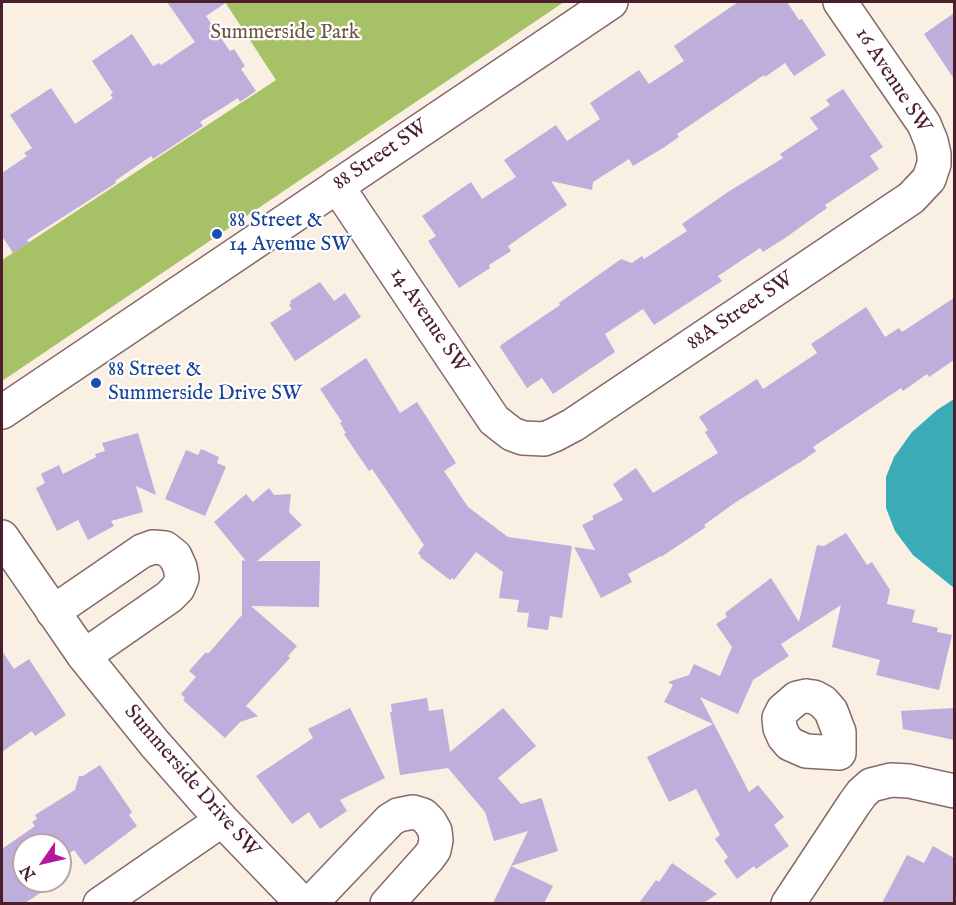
<!DOCTYPE html>
<style>
body{margin:0}
#map{position:relative;width:956px;height:905px;overflow:hidden;background:#f9efe2;font-family:"IM FELL English",serif}
canvas{display:block}
.frame{position:absolute;inset:0;border:3px solid #4a1f2b;pointer-events:none}
.north{position:absolute;left:12px;top:833px;width:60px;height:60px;box-sizing:border-box;background:#fff;border:2px solid #b7a5aa;border-radius:50%;rotate:236deg;font-size:16px;font-weight:700;line-height:24px;text-align:center;color:#4a1f2b}
.north::after{content:'';display:block;margin:auto;width:21px;height:27px;background:#b5179e;clip-path:polygon(50% 0,100% 100%,50% 72%,0 100%)}
</style>
<div id="map">
<canvas width="956" height="905"></canvas>
<div class="frame"></div>
<div class="north">N</div>
</div>
<script>
const ctx = document.querySelector('canvas').getContext('2d');
ctx.lineJoin = 'round';
function fill(path, color) { ctx.fillStyle = color; ctx.fill(path, 'evenodd'); }
const shape = rows => new Path2D(rows.map(r => 'M' + r).join(''));
function stroke(path, color, width, dash) { ctx.strokeStyle = color; ctx.lineWidth = width; ctx.lineCap = dash ? 'butt' : 'round'; ctx.setLineDash(dash || []); ctx.stroke(path); }
function drawText(font, color, halo, rows, align = 'center') {
  ctx.font = font + ' "IM FELL English",serif'; ctx.lineWidth = 4.5; ctx.setLineDash([]); ctx.textBaseline = 'middle'; ctx.strokeStyle = halo; ctx.fillStyle = color; for (const [text, x, y, turn = 0] of rows) {
    ctx.save(); ctx.translate(x, y); ctx.rotate((+turn || 0) * Math.PI / 180); ctx.textAlign = isNaN(turn) ? turn : align; if (halo) ctx.strokeText(text, 0, 0); ctx.fillText(text, 0, 0); ctx.restore();
  }
}
const green = shape([
 [225,2,564,2,2,381,2,260,276,80]
]);
const water = shape([
 [954,399,954,588,913,555,895,531,886,508,886,477,894,457,912,432,937,410]
]);
const building = shape([
 [167,2,227,2,206,16,230,51,234,49,245,66,241,69,256,91,240,102,238,98,200,122,203,126,153,159,151,156,115,181,116,183,27,240,29,243,13,253,2,236,2,173,27,156,24,153,32,148,10,115,51,88,75,124,113,98,110,95,113,93,92,61,132,34,153,66,159,63,161,65,195,42],
 [738,2,787,2,799,20,802,19,826,55,794,76,785,63,765,77,764,75,677,134,679,137,663,148,633,166,629,159,593,182,592,190,551,181,567,205,508,246,511,251,489,265,490,268,459,288,428,241,436,236,422,216,471,182,482,199,516,177,504,160,556,125,567,141,600,119,590,103,639,70,649,84,684,61,674,46],
 [954,13,954,79,924,34],
 [843,89,883,147,870,156,879,169,825,205,827,208,785,238,763,252,760,248,718,276,722,281,654,325,643,309,605,334,615,352,553,394,542,378,527,388,500,347,501,345,560,305,559,303,621,259,632,263,642,256,644,259,687,231,682,224,728,192,783,158,780,154,818,129,810,118,830,105,826,100],
 [320,282,334,301,345,293,361,317,295,361,270,323,292,309,289,305,291,303,290,301],
 [954,298,954,360,929,377,927,374,903,391,901,388,813,447,816,451,805,459,736,502,704,525,706,527,661,557,661,556,628,574,632,582,601,598,574,547,595,550,582,525,594,519,592,516,623,500,613,484,636,468,653,493,718,453,705,432,708,430,699,417,757,379,763,389,817,353,811,344,866,307,885,337,899,328,902,332],
 [366,358,400,413,417,402,456,463,444,471,468,507,508,537,572,546,562,618,550,616,548,630,527,627,529,613,517,612,519,600,499,598,503,572,476,552,454,580,452,578,450,580,420,557,421,556,418,553,424,545,372,469,369,471,344,434,346,433,340,423,342,422,320,389],
 [138,433,156,495,136,486,143,512,111,521,114,526,88,540,78,520,57,531,36,488,45,483,41,474,59,465,63,474,96,457,95,454,105,451,102,443],
 [201,449,219,457,217,463,226,467,205,516,165,499,186,450,198,455],
 [269,488,274,495,291,494,289,512,302,525,257,561,320,561,319,607,251,606,297,646,288,656,290,658,246,706,258,716,240,722,225,738,183,700,185,698,181,694,196,677,189,671,206,652,208,654,242,615,242,560,246,561,214,522,246,494,253,502],
 [846,533,867,565,872,562,890,590,887,604,915,610,912,622,938,628,937,632,952,635,939,690,876,675,880,660,832,647,841,605,781,644,789,656,753,680,738,714,700,697,749,792,758,785,784,817,774,825,789,846,756,869,754,866,737,879,724,861,728,857,715,839,720,835,696,789,669,802,647,757,713,724,664,702,673,685,668,682,689,675,694,664,720,676,732,647,716,624,727,617,725,613,771,578,799,622,817,545,824,546],
 [2,651,14,669,29,659,66,715,35,736,32,731,2,752],
 [427,698,429,711,443,709,450,752,503,708,536,746,498,778,521,804,541,798,542,799,558,851,511,866,553,886,544,903,493,903,528,831,494,841,485,812,448,768,400,775,390,712,392,712,391,704],
 [350,708,385,778,340,800,347,811,320,829,309,812,292,824,256,776,313,738,308,729],
 [954,708,954,740,903,729,901,711],
 [100,765,132,812,129,815,137,826,85,865,74,850,60,860,60,845,24,845,24,881,49,881,45,884,48,888,25,903,2,903,2,849,35,826,32,822,37,819,35,815,75,790,79,776,83,776],
 [933,846,954,858,954,903,882,903,907,855,924,863],
 [672,863,717,894,704,903,639,903,656,880,659,882]
]);
const minor = shape([
 [337,186,494,420,512,434,523,438,544,439,554,435,573,425,911,198,929,179,934,164,934,154,931,141,924,124,840,2],
 [2,412,611,2],
 [2,537,84,656,155,744,222,820,303,904],
 [53,612,142,551,153,547,165,548,175,556,180,567,182,578,178,588,169,597,84,656],
 [806,696,814,697,823,702,831,711,839,732,839,753,806,751,790,744,784,737,780,728,779,718,783,710,797,698,806,696],
 [100,904,222,820],
 [310,904,390,820,398,815,413,812,423,815,430,822,435,831,436,840,434,850,429,857,387,904],
 [788,904,854,804,862,793,871,785,891,780,909,781,954,791]
]);
const markers = [
 [217,234,6,"#1a4fb4"],
 [96,383,6,"#1a4fb4"]
];
const parkNames = [
 ["Summerside Park",285,34]
];
const streetNames = [
 ["16 Avenue SW",892,81,57],
 ["88 Street SW",381,156,-34],
 ["88A Street SW",741,312,-34],
 ["14 Avenue SW",428,321,56],
 ["Summerside Drive SW",191,782,49]
];
const transitNames = [
 ["88 Street &",229,222],
 ["14 Avenue SW",229,246],
 ["88 Street &",108,371],
 ["Summerside Drive SW",108,395]
];
fill(green, '#a7c167');
fill(water, '#3babb8');
fill(building, '#bfaddb');
stroke(minor, '#87686b', 36);
stroke(minor, '#fff', 33);
for (const [x, y, r, color] of markers) { const dot = new Path2D(); dot.arc(x, y, r, 0, 2 * Math.PI); ctx.fillStyle = color; ctx.fill(dot); stroke(dot, '#fff', 2); }
drawText('21px', '#6b5840', '#fff', parkNames);
drawText('21px', '#4a1f2b', '#fff', streetNames);
drawText('21px', '#164399', '#fff', transitNames, 'left');
</script>
